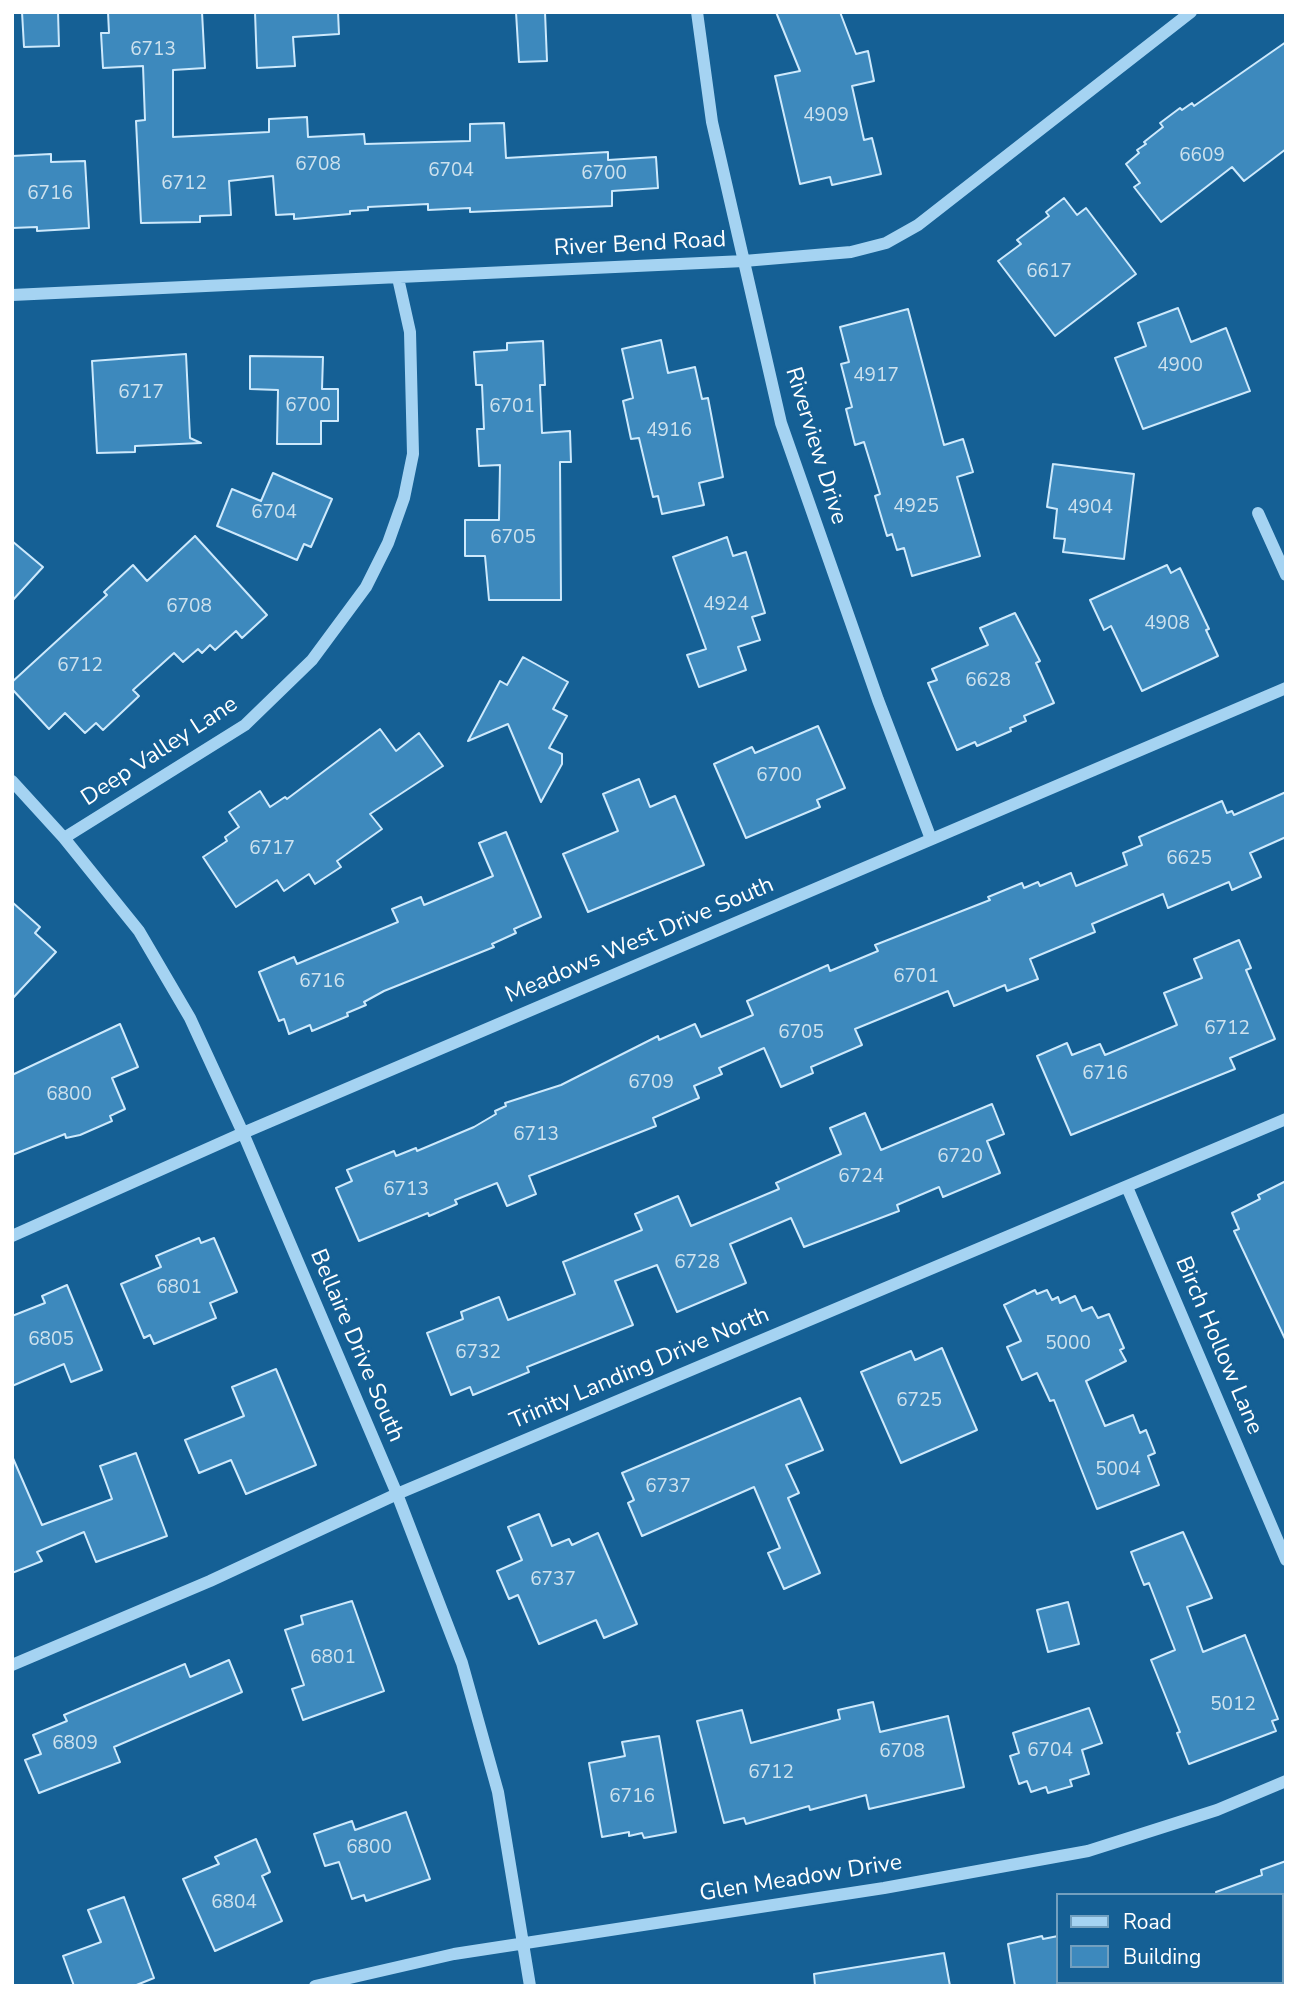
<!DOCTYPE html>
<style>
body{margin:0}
#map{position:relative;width:1298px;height:1998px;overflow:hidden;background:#156095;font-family:"Nunito Sans",sans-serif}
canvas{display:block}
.frame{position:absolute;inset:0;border:14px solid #fff;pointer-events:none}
.legend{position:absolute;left:1056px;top:1893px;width:228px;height:91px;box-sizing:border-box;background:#156095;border:2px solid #73a0bf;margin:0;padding:9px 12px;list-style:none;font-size:21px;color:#fff}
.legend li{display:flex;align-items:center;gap:14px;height:35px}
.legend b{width:35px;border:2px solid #73a0bf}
</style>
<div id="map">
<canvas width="1298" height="1998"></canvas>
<div class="frame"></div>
<ul class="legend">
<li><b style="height:9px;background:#a5d3f2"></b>Road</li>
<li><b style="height:19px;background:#3d89bd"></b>Building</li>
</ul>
</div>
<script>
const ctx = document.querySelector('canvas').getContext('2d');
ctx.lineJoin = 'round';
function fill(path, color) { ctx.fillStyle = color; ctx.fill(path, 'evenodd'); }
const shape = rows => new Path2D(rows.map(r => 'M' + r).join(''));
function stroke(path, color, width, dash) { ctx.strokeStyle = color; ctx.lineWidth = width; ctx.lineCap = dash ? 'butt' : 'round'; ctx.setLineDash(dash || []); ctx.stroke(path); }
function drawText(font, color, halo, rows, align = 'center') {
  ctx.font = font + ' "Nunito Sans",sans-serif'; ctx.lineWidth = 6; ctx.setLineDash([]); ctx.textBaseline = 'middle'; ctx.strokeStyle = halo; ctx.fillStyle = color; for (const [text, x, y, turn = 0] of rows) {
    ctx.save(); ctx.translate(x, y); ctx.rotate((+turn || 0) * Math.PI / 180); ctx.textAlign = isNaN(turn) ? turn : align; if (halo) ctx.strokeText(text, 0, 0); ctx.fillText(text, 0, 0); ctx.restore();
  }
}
const building = shape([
 [22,12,58,12,59,46,24,47,22,12],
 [108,12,202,12,205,68,173,70,173,137,269,132,269,119,307,117,308,137,364,134,365,144,470,141,470,124,504,123,506,158,608,152,608,160,656,157,658,188,612,191,612,206,470,212,470,208,428,210,428,204,368,207,368,210,350,211,350,214,294,219,294,214,276,215,273,176,229,181,231,215,200,216,200,222,141,223,136,121,145,120,143,66,103,68,101,33,109,33,108,12],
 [255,12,338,12,339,34,293,37,295,66,257,68,255,12],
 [516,12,545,12,547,61,519,62,516,12],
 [776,12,840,12,856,54,868,51,874,81,852,86,864,140,872,138,881,174,832,185,830,177,800,184,775,76,800,71,776,12],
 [1286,42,1286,149,1244,181,1232,167,1161,222,1134,187,1140,183,1126,164,1139,153,1137,150,1146,144,1144,142,1163,127,1160,123,1180,108,1182,110,1192,103,1194,106,1286,42],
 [51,154,51,162,85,161,89,228,37,231,37,227,12,228,12,156,51,154],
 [1064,198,1077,215,1086,208,1136,274,1055,336,998,261,1021,244,1017,240,1049,216,1046,212,1064,198],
 [1178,308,1191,342,1226,328,1250,391,1143,429,1115,358,1146,346,1138,323,1178,308],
 [908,309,944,445,963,439,973,472,957,477,980,556,912,576,904,548,897,550,892,534,887,536,875,496,880,494,864,442,855,445,846,409,852,407,841,364,849,362,840,327,908,309],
 [661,340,668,373,695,367,702,399,708,398,723,477,699,483,704,505,662,514,658,496,653,497,639,438,631,439,623,401,633,398,622,349,661,340],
 [543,341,545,385,540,385,542,433,570,431,571,462,560,462,561,600,489,600,485,556,465,556,465,520,499,520,500,465,479,466,477,429,484,429,482,385,476,385,474,352,507,350,507,343,543,341],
 [186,354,190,438,201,443,135,446,135,452,97,453,92,361,186,354],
 [250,356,323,357,322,389,338,389,338,421,321,421,321,444,277,444,278,390,250,389,250,356],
 [1053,464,1134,474,1124,559,1063,552,1065,539,1054,538,1057,509,1047,507,1053,464],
 [273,473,332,499,311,547,304,544,297,560,217,526,232,489,261,501,273,473],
 [195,536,267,615,242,638,236,631,215,650,210,645,202,653,198,649,183,662,174,653,133,690,139,696,103,730,96,723,85,733,65,713,49,729,12,689,12,682,107,595,104,592,133,565,147,581,195,536],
 [727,537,733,556,746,552,765,613,752,617,760,640,738,647,746,670,699,687,687,655,706,649,673,557,727,537],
 [12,541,43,567,12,601,12,541],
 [1167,565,1171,573,1180,568,1209,629,1206,630,1218,656,1142,691,1111,626,1104,630,1090,600,1167,565],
 [1015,613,1040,661,1036,663,1054,703,1024,716,1026,721,1010,728,1011,731,977,746,975,742,957,750,928,683,937,680,932,669,988,645,980,628,1015,613],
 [523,657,568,682,553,709,567,716,549,748,562,754,562,764,541,802,508,724,468,741,500,681,507,685,523,657],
 [818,726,845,788,817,800,820,807,746,838,714,764,752,747,755,753,818,726],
 [380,729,396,751,419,733,443,766,370,814,382,829,337,861,341,867,315,884,309,874,284,891,277,880,236,907,203,857,227,841,225,837,239,827,229,812,260,791,270,807,285,797,287,799,380,729],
 [639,779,650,807,675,796,704,865,588,912,563,854,618,831,603,794,639,779],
 [1286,792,1286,837,1250,853,1261,877,1232,890,1229,882,1168,908,1163,894,1092,924,1095,932,1030,959,1038,979,1007,991,1005,985,954,1006,948,991,855,1029,862,1045,811,1067,813,1073,781,1087,764,1048,719,1068,722,1074,694,1086,699,1098,653,1118,656,1126,529,1176,536,1194,507,1206,497,1183,455,1200,457,1204,429,1216,428,1213,359,1241,336,1188,352,1181,347,1170,394,1151,396,1156,416,1148,417,1151,474,1127,496,1114,495,1111,506,1106,505,1103,561,1085,658,1036,659,1040,695,1024,701,1037,753,1015,747,1001,828,965,830,971,878,951,875,945,990,900,988,897,1022,883,1024,888,1038,882,1040,886,1071,873,1076,886,1127,865,1123,853,1142,845,1139,837,1222,801,1227,813,1232,811,1234,815,1286,792],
 [506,832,541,917,514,929,516,933,492,944,494,947,384,991,364,1002,366,1005,347,1013,348,1016,312,1031,310,1025,289,1034,284,1019,279,1021,259,972,294,957,297,964,398,922,392,909,421,897,424,905,493,876,479,843,506,832],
 [12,902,40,927,35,933,56,952,12,999,12,902],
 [1239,940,1251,968,1246,970,1275,1039,1230,1058,1235,1069,1071,1135,1037,1056,1067,1043,1072,1055,1100,1044,1105,1055,1177,1025,1164,993,1202,978,1194,959,1239,940],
 [120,1024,138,1067,112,1078,125,1109,110,1116,112,1121,80,1135,66,1138,65,1134,12,1155,12,1075,120,1024],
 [992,1104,1004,1134,987,1141,1000,1173,943,1197,939,1187,897,1205,899,1211,804,1247,791,1218,730,1244,746,1283,677,1312,657,1265,615,1281,633,1325,527,1367,529,1372,473,1395,470,1387,451,1395,427,1333,463,1319,461,1312,499,1297,508,1320,575,1294,563,1262,642,1230,635,1214,678,1196,691,1226,779,1189,776,1183,841,1154,830,1128,865,1113,881,1150,992,1104],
 [1286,1181,1286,1341,1234,1231,1239,1229,1232,1213,1260,1199,1258,1195,1286,1181],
 [199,1238,201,1243,214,1238,237,1292,210,1303,216,1318,154,1344,150,1335,144,1338,121,1284,161,1267,156,1256,199,1238],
 [67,1285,102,1370,71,1382,64,1364,12,1386,12,1316,45,1303,42,1296,67,1285],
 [1035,1290,1037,1294,1047,1290,1052,1300,1058,1297,1060,1303,1075,1296,1082,1311,1092,1307,1098,1318,1109,1314,1124,1348,1120,1350,1126,1361,1086,1381,1105,1426,1133,1415,1140,1433,1146,1430,1155,1453,1148,1456,1159,1485,1097,1509,1054,1400,1050,1401,1037,1373,1022,1380,1007,1347,1021,1341,1004,1305,1035,1290],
 [942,1348,977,1430,901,1463,861,1372,911,1351,915,1360,942,1348],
 [276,1369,316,1465,246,1494,231,1460,199,1473,185,1440,244,1416,232,1387,276,1369],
 [800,1398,823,1450,786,1465,799,1493,788,1498,820,1573,784,1589,768,1553,780,1548,754,1487,642,1536,628,1503,634,1500,622,1473,800,1398],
 [136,1453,167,1536,96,1562,84,1532,37,1552,42,1561,12,1573,12,1456,42,1525,112,1499,100,1466,136,1453],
 [539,1514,552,1546,569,1539,572,1545,598,1533,637,1624,604,1638,596,1620,539,1644,518,1595,509,1599,497,1571,522,1560,508,1527,539,1514],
 [1183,1532,1212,1598,1187,1607,1203,1652,1245,1635,1278,1719,1272,1721,1276,1731,1189,1764,1177,1733,1180,1732,1151,1660,1175,1650,1149,1583,1144,1585,1131,1552,1183,1532],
 [352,1601,384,1691,303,1720,292,1689,304,1685,285,1630,303,1624,301,1616,352,1601],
 [1068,1602,1079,1644,1048,1652,1037,1610,1068,1602],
 [229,1660,242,1692,114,1747,120,1762,39,1793,25,1760,41,1754,33,1735,67,1721,64,1715,185,1664,190,1677,229,1660],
 [873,1702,880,1732,948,1716,964,1787,869,1809,866,1795,810,1810,809,1806,746,1824,744,1818,724,1823,697,1721,742,1710,751,1743,840,1719,838,1710,873,1702],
 [1089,1708,1102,1743,1082,1750,1089,1774,1070,1780,1072,1786,1048,1793,1046,1787,1031,1792,1027,1781,1019,1784,1010,1756,1019,1753,1013,1733,1089,1708],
 [659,1736,676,1832,644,1838,642,1833,629,1836,629,1832,602,1837,589,1763,625,1756,622,1742,659,1736],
 [406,1812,430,1879,366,1901,364,1895,352,1899,339,1862,325,1866,314,1834,352,1821,355,1830,406,1812],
 [256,1839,270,1872,262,1876,282,1921,215,1951,183,1879,219,1864,215,1857,256,1839],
 [1286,1861,1286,1932,1282,1933,1282,1895,1217,1895,1216,1892,1262,1875,1261,1870,1286,1861],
 [124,1897,154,1978,134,1986,74,1986,63,1956,101,1942,88,1910,124,1897],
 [1042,1936,1043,1939,1058,1936,1058,1986,1015,1986,1008,1944,1042,1936],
 [944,1953,950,1986,815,1986,814,1974,944,1953]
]);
const minor = shape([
 [697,12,712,122,781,423,878,700,931,839],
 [12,295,744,261,851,252,886,243,918,225,1191,12],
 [1258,513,1286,575],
 [12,781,64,838,139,931,190,1018,243,1133,397,1494,462,1663,498,1792,530,1986],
 [64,838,245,725,312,660,366,587,388,543,404,498,413,454,410,332,398,278],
 [1127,1187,1286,1560],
 [12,1236,243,1133,1286,688],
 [12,1665,210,1581,397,1494,1286,1119],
 [315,1986,454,1954,884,1888,1088,1851,1217,1810,1286,1781]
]);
const numberNames = [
 ["6713",153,50],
 ["4909",826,116],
 ["6609",1202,156],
 ["6708",318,165],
 ["6704",451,171],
 ["6700",604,174],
 ["6712",184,184],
 ["6716",50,194],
 ["6617",1049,272],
 ["4900",1180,366],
 ["4917",876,376],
 ["6717",141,393],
 ["6700",308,406],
 ["6701",512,407],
 ["4916",669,431],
 ["4925",916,507],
 ["4904",1090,508],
 ["6704",274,513],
 ["6705",513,538],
 ["4924",726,605],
 ["6708",189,607],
 ["4908",1167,624],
 ["6712",80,666],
 ["6628",988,681],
 ["6700",779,776],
 ["6717",272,849],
 ["6625",1189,859],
 ["6701",916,977],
 ["6716",322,982],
 ["6712",1227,1029],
 ["6705",801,1033],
 ["6716",1105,1074],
 ["6709",651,1083],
 ["6800",69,1095],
 ["6713",536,1135],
 ["6720",960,1157],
 ["6724",861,1177],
 ["6713",406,1190],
 ["6728",697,1263],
 ["6801",179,1288],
 ["6805",51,1340],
 ["5000",1068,1344],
 ["6732",478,1353],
 ["6725",919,1401],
 ["5004",1118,1470],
 ["6737",668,1487],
 ["6737",553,1580],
 ["6801",333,1658],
 ["5012",1233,1705],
 ["6809",75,1744],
 ["6704",1050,1751],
 ["6708",902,1752],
 ["6712",771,1773],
 ["6716",632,1797],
 ["6800",369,1848],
 ["6804",234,1903]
];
const streetNames = [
 ["River Bend Road",640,245,-3],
 ["Riverview Drive",815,446,73],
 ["Deep Valley Lane",160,752,-33],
 ["Meadows West Drive South",640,941,-23],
 ["Bellaire Drive South",356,1346,67],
 ["Birch Hollow Lane",1218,1346,67],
 ["Trinity Landing Drive North",640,1369,-23],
 ["Glen Meadow Drive",801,1879,-9]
];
fill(building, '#3d89bd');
stroke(building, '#cde9fc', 2);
stroke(minor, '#a5d3f2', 12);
drawText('19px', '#cee2ee', null, numberNames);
drawText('23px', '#fff', '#156095', streetNames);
</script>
